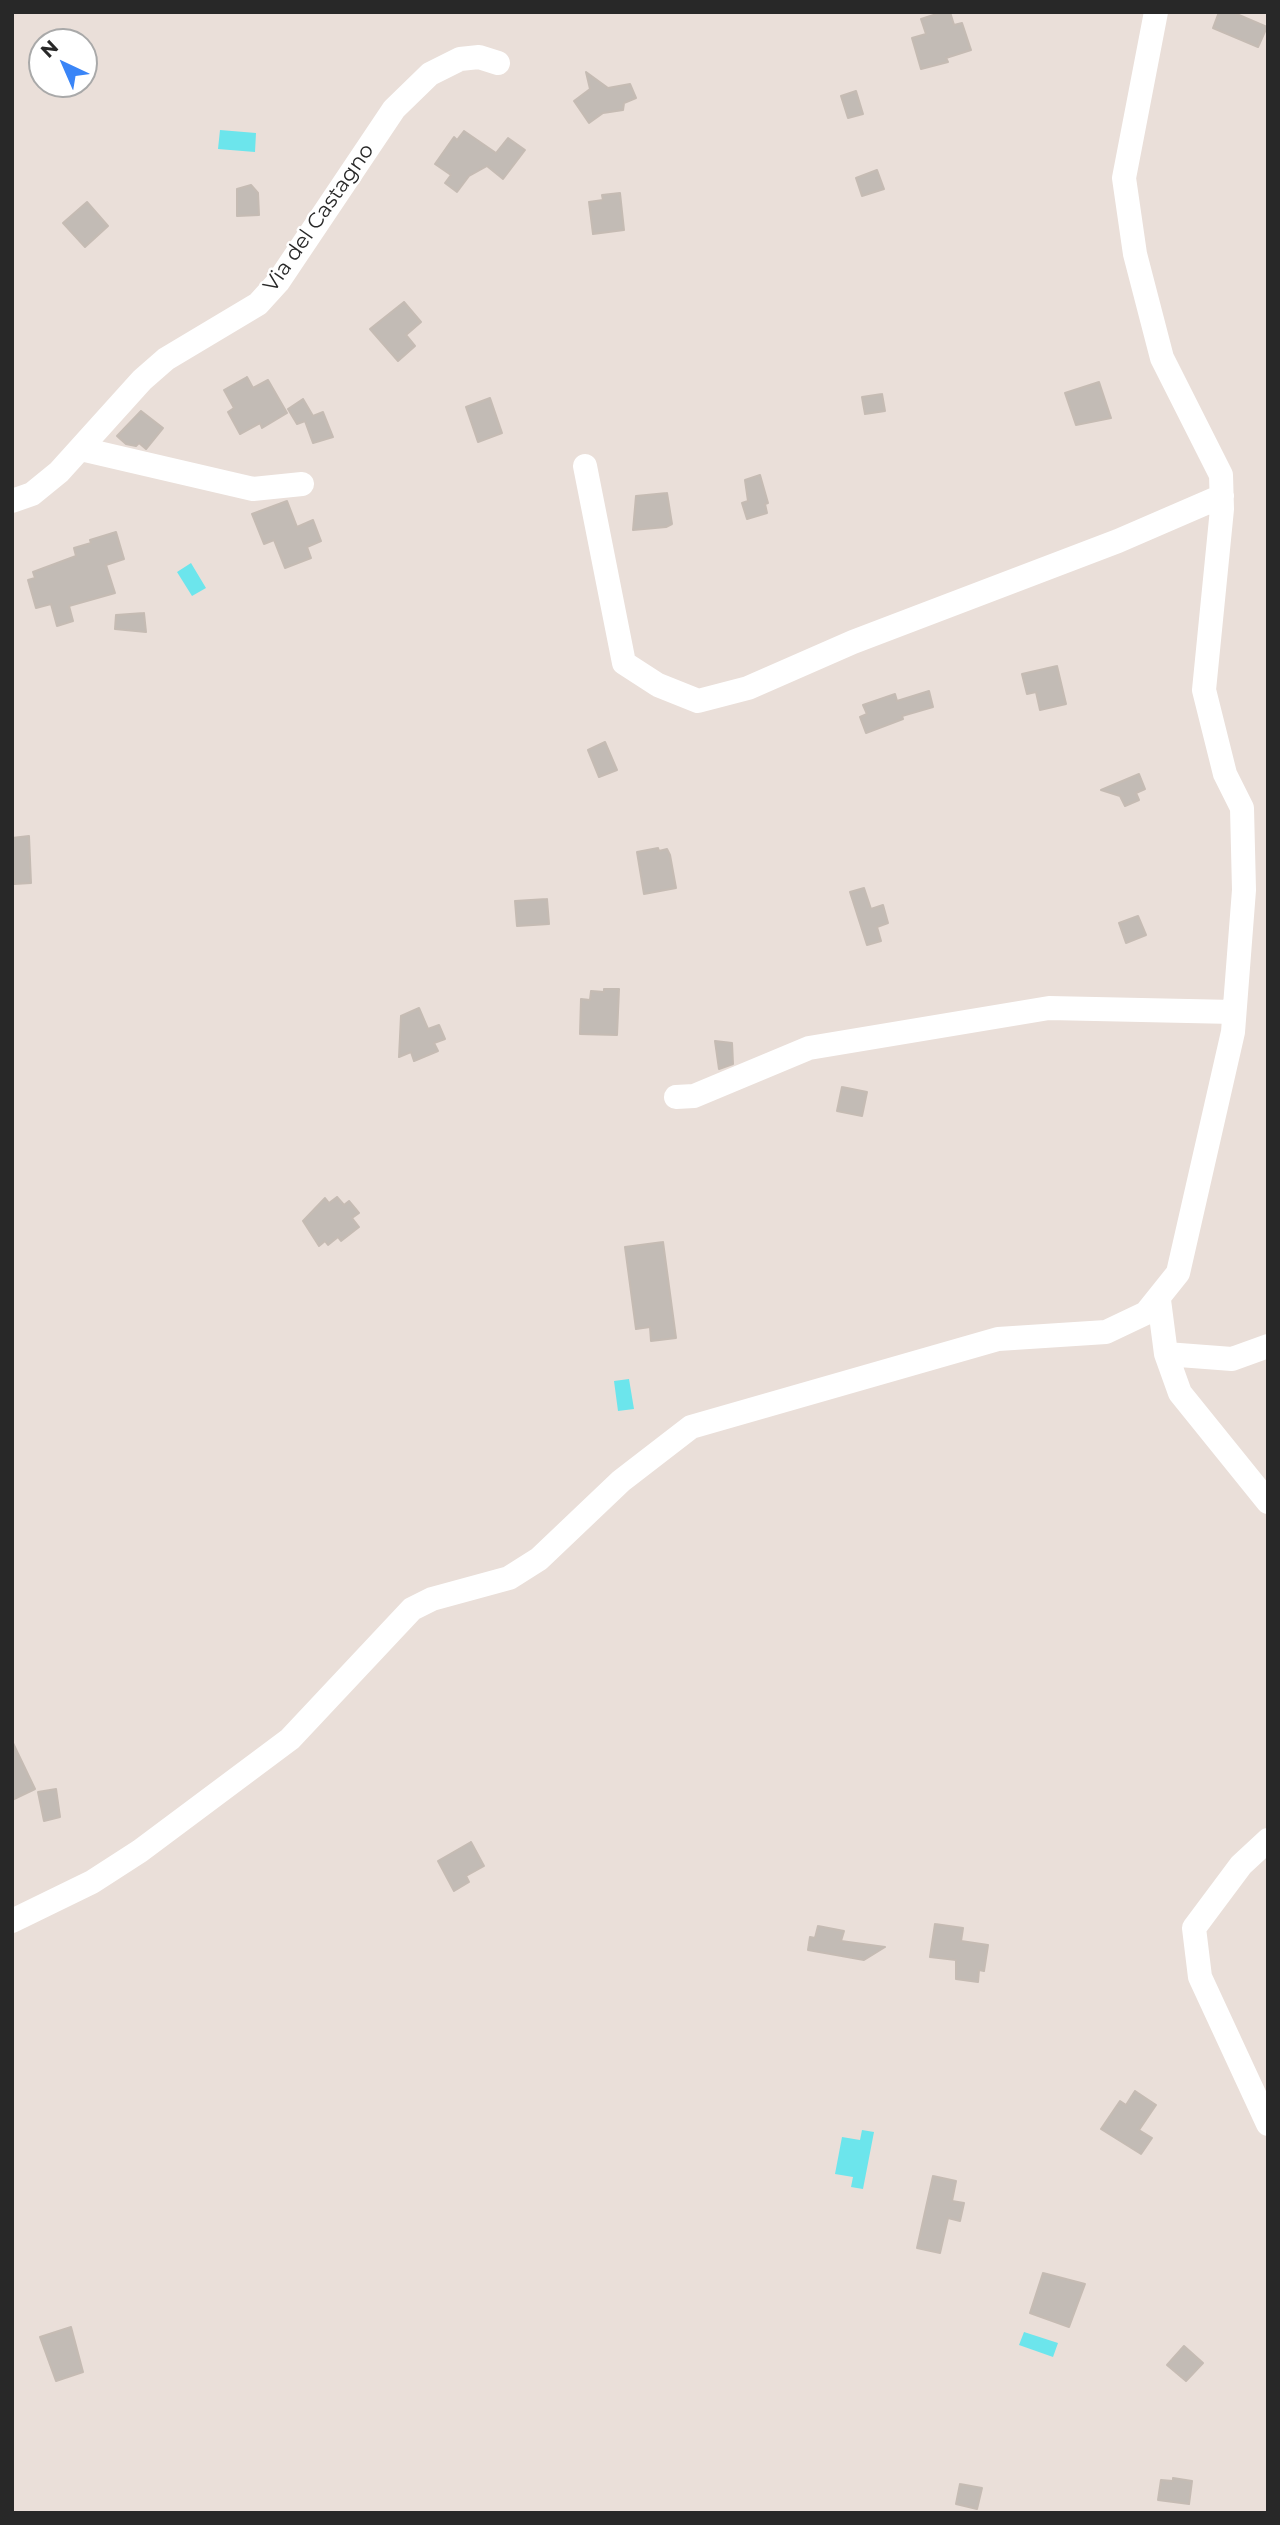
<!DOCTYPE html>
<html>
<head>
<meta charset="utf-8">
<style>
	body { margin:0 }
	#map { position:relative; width:1280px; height:2525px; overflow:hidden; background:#eadfd9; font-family:Montserrat,sans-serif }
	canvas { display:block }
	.frame { position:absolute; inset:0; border:14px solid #282828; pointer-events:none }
	.north { position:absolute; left:28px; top:28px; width:70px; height:70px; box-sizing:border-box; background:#fff; border:2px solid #a9a9a9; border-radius:50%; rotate:316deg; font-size:19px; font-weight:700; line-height:28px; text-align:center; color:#282828 }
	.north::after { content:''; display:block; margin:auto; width:24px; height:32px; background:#3a85f7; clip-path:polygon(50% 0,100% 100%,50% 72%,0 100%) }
</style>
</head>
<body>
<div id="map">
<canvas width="1280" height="2525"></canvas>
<div class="frame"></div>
<div class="north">N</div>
</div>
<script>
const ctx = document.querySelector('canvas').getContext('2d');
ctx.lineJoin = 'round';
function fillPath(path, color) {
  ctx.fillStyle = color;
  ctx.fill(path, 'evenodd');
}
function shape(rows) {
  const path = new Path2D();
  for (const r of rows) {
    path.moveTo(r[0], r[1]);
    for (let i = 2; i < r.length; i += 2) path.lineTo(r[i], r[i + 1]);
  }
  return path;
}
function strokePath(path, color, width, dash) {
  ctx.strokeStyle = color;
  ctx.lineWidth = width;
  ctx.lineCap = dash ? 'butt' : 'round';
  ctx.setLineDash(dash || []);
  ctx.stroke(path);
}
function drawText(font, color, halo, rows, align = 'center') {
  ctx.font = font + ' Montserrat,sans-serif';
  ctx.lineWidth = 5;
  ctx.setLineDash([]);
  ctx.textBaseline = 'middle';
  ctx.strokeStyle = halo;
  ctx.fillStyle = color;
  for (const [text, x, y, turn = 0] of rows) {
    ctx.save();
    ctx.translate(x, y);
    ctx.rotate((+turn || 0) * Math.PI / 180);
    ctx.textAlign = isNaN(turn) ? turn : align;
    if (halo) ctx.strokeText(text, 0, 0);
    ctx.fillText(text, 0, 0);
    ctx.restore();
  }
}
const water = shape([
	[220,130,256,133,255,152,218,149],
	[191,563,206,588,192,596,177,572],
	[629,1379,634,1409,618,1411,614,1381],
	[862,2130,874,2132,863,2189,851,2187,853,2177,835,2174,842,2137,860,2140],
	[1024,2332,1058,2343,1053,2357,1019,2345]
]);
const building = shape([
	[943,12,950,12,954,25,962,23,971,50,946,58,948,62,921,69,912,38,926,34,921,19,943,12],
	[1219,12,1232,12,1267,27,1258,47,1213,28,1219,12],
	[586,72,608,88,630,84,636,98,624,103,623,110,603,113,589,123,574,101,590,89,586,72],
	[856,91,863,114,848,118,841,96,856,91],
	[464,131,496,153,508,138,525,150,503,179,487,166,469,176,457,192,445,183,451,175,435,164,454,137,457,140,464,131],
	[877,170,884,189,862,196,856,178,877,170],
	[251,185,258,193,259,215,237,216,237,189,251,185],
	[620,193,624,230,593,234,589,202,603,200,602,195,620,193],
	[87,202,108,226,85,247,63,223,87,202],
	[404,302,421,322,406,335,415,346,398,361,370,329,404,302],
	[247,377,253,388,268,380,287,413,262,428,260,423,240,434,228,412,234,408,224,390,247,377],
	[1099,382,1111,418,1076,425,1065,393,1099,382],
	[882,394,885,411,865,414,862,397,882,394],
	[490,398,502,433,478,442,466,407,490,398],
	[303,399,313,416,323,412,333,437,313,443,305,421,297,424,288,409,303,399],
	[141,411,163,428,146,449,139,443,136,446,126,444,117,436,141,411],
	[760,475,768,503,765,504,767,513,747,519,742,503,748,501,745,480,760,475],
	[667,493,672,524,666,527,633,530,636,496,667,493],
	[287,501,297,527,313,520,321,541,307,547,311,558,285,568,274,540,264,544,252,514,287,501],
	[116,532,124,559,106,565,115,593,69,606,73,621,57,626,51,604,36,608,28,580,35,578,33,572,76,556,74,548,91,543,90,540,116,532],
	[144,613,146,632,115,629,116,615,144,613],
	[1057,666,1066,704,1040,710,1036,692,1027,694,1022,674,1057,666],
	[929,691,933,707,902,716,903,719,866,733,860,717,867,714,863,705,895,694,897,701,929,691],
	[605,742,617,770,599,777,588,750,605,742],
	[1139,774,1145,789,1136,793,1139,800,1125,806,1120,796,1101,790,1139,774],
	[29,836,31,883,14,884,12,838,29,836],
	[658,848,659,851,667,849,670,855,676,888,644,894,637,852,658,848],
	[864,888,871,909,883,905,888,923,877,927,881,941,867,945,850,892,864,888],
	[547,899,549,924,517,926,515,901,547,899],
	[1138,916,1146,935,1126,943,1119,923,1138,916],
	[604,989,619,989,617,1035,580,1034,581,999,590,1000,591,991,604,992,604,989],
	[419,1008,428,1029,439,1025,445,1039,434,1043,438,1051,414,1061,411,1052,399,1057,401,1016,419,1008],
	[715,1041,732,1043,733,1064,719,1069,715,1041],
	[842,1087,867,1092,862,1116,837,1111,842,1087],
	[337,1197,344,1205,349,1201,359,1213,352,1218,359,1227,341,1241,338,1237,328,1245,325,1241,319,1246,303,1221,325,1198,329,1203,337,1197],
	[663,1242,676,1338,651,1341,650,1327,636,1329,625,1247,663,1242],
	[12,1741,35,1789,12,1800,12,1741],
	[56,1789,60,1817,44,1821,38,1792,56,1789],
	[471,1842,484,1866,466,1876,469,1882,454,1891,438,1861,471,1842],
	[935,1924,963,1928,961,1941,988,1945,984,1971,979,1970,978,1982,956,1979,956,1960,930,1957,935,1924],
	[818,1926,844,1931,841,1941,885,1947,864,1960,808,1950,810,1937,815,1938,818,1926],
	[1135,2091,1156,2105,1139,2130,1152,2138,1141,2154,1101,2129,1120,2101,1126,2105,1135,2091],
	[933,2176,956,2181,952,2201,964,2203,960,2221,948,2218,940,2253,917,2248,933,2176],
	[1043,2273,1085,2284,1069,2327,1030,2313,1043,2273],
	[71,2327,83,2372,56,2381,40,2337,71,2327],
	[1184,2346,1203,2363,1186,2381,1167,2365,1184,2346],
	[1173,2478,1192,2481,1189,2504,1158,2500,1161,2480,1173,2481,1173,2478],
	[960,2484,982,2488,977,2509,956,2504,960,2484]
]);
const minor = shape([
	[81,449,253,489,302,484],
	[585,466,624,663,658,685,698,701,748,688,853,642,1118,541,1222,496],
	[12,501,32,494,59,472,142,380,166,359,258,304,278,282,394,109,430,74,460,59,479,57,498,63],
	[676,1097,694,1096,809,1048,1049,1008,1234,1012],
	[1159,1300,1166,1354,1180,1393,1268,1502],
	[1166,1354,1232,1359,1268,1346],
	[1268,1840,1241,1865,1194,1928,1200,1977,1268,2124],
	[12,1921,92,1882,140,1851,290,1739,412,1609,432,1599,509,1578,539,1559,621,1481,691,1427,998,1339,1106,1332,1146,1313,1178,1273,1233,1032,1244,890,1242,808,1225,774,1204,690,1222,509,1221,475,1162,358,1135,254,1124,178,1156,12]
]);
const streetNames = [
	["Via del Castagno",319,218,-55]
];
fillPath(water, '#6ce5ec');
fillPath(building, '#c2bbb5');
strokePath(building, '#c5bbb3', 2);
strokePath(minor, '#fff', 24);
drawText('21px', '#282828', '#fff', streetNames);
</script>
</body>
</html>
